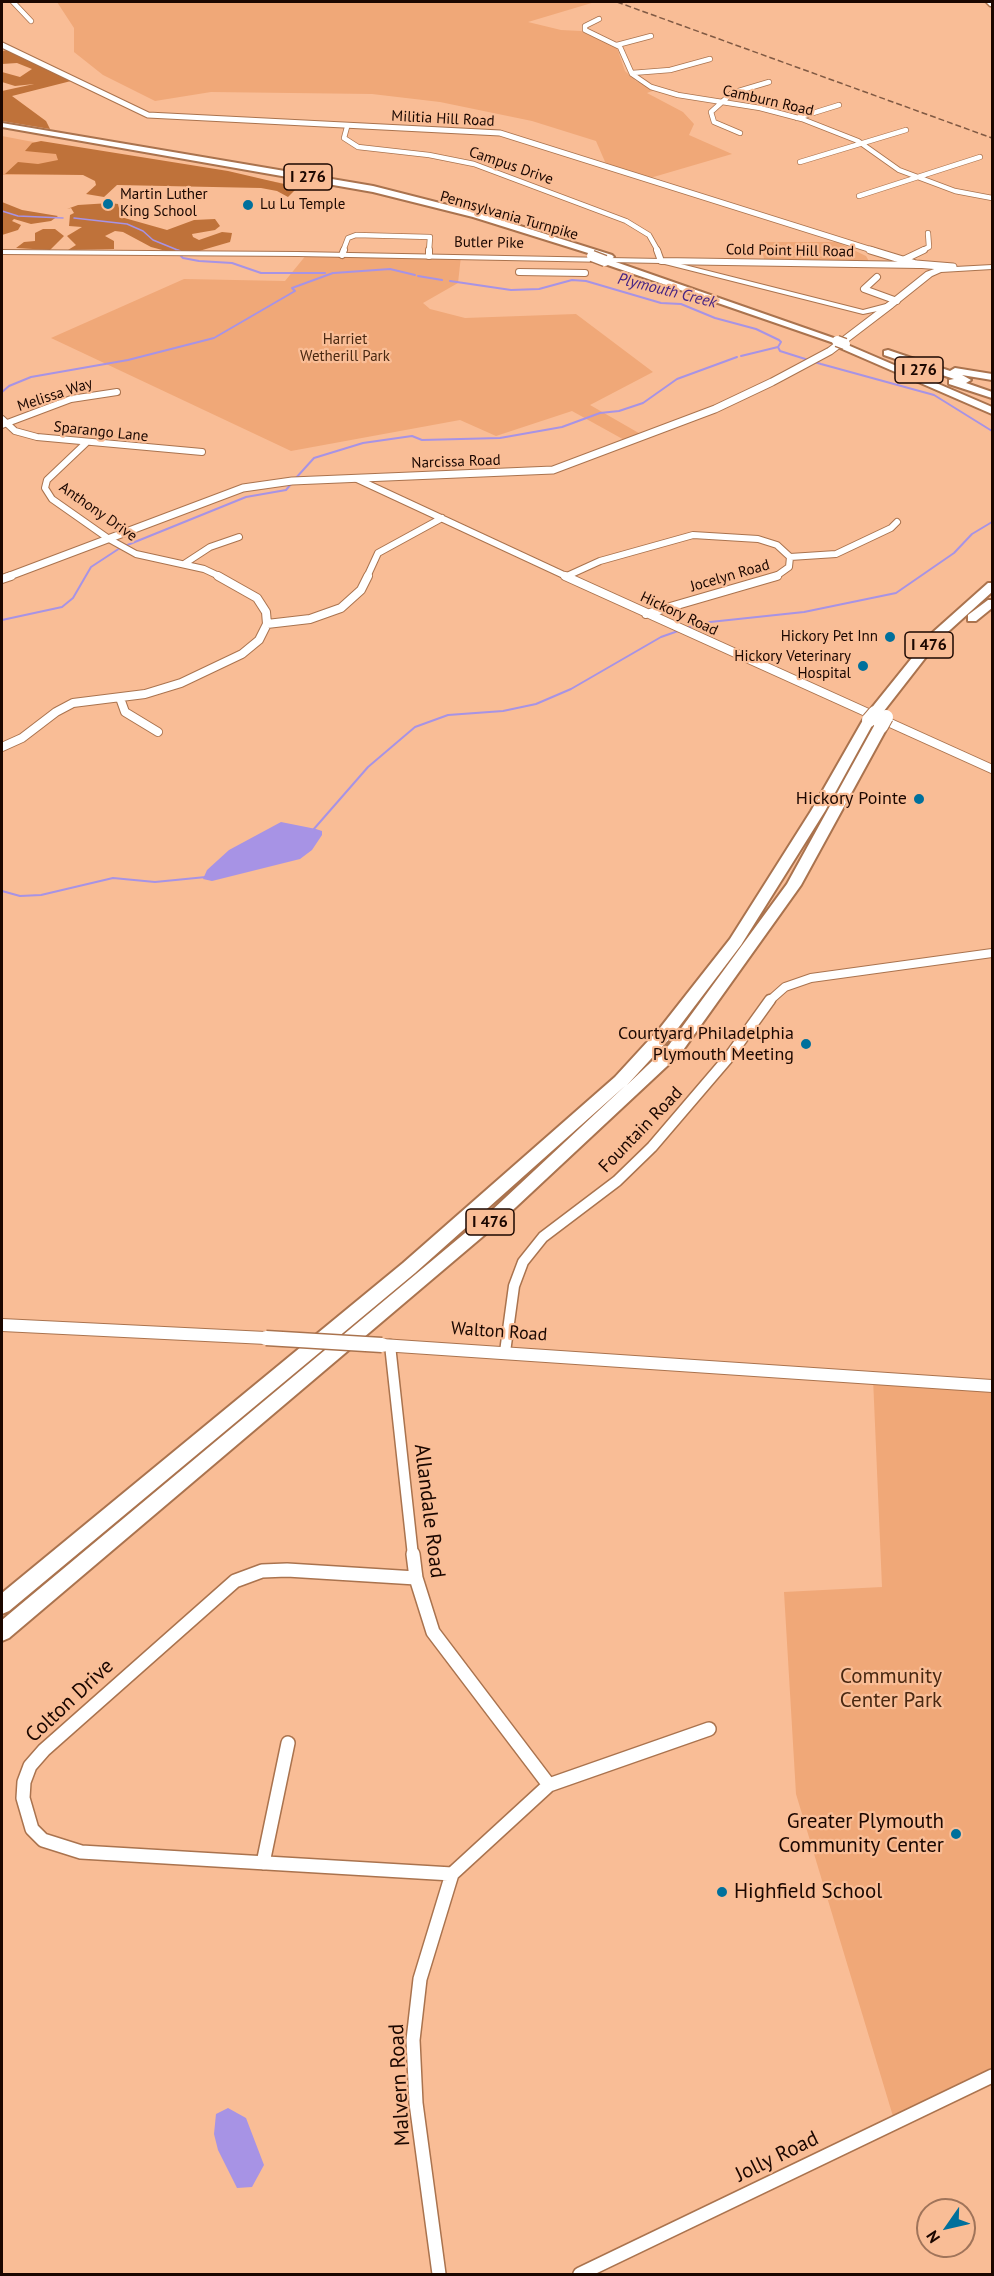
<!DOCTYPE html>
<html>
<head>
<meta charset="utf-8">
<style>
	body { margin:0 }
	#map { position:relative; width:994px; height:2276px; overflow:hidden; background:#f9bd96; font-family:"PT Sans",sans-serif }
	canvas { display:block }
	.frame { position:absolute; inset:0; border:3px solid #1b0700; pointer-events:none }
	.north { position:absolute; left:916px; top:2198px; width:60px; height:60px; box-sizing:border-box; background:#f9bd96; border:2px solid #a0745a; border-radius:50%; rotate:236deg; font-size:16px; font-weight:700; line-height:24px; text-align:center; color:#1b0700 }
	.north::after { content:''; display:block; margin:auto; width:21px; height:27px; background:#00709c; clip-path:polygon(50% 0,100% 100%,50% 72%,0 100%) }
</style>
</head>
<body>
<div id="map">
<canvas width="994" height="2276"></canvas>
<div class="frame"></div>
<div class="north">N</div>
</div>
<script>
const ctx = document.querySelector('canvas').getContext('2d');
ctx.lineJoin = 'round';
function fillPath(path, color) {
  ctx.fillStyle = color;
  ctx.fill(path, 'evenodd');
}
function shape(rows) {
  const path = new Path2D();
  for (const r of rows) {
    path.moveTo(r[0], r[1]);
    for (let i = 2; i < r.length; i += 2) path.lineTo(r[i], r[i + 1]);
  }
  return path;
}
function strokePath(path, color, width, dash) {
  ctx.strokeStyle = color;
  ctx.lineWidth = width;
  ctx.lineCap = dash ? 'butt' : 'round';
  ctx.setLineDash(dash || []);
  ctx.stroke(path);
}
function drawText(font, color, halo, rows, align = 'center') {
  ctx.font = font + ' "PT Sans",sans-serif';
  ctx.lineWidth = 4.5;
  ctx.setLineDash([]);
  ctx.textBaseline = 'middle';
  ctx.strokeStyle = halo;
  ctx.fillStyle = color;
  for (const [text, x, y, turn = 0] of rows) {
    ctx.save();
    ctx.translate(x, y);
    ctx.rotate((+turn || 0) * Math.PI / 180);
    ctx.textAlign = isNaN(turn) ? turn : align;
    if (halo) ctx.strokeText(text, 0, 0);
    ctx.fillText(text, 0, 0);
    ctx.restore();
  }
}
const green = shape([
	[57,2,595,2,528,22,561,30,581,31,617,48,625,71,636,81,655,90,647,93,683,112,694,124,689,135,732,154,650,178,606,164,596,141,532,121,440,102,372,94,211,92,155,101,103,75,74,52,74,28],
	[2,136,28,141,288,184,104,183,110,174,2,175],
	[760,242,837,242,866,256,871,265,765,263],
	[307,254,461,256,458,283,423,303,430,309,465,318,576,314,653,372,590,405,644,436,628,442,572,411,496,436,460,420,291,451,51,338,184,279,285,281],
	[873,1378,992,1386,992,2077,895,2123,796,1794,784,1592,882,1587]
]);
const forest = shape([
	[7,50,71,81,12,96,46,121,50,129,2,121,2,91,34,84,15,86,2,82,2,72,20,77,32,69,17,63,2,64,2,51],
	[41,141,228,171,288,185,296,189,288,197,277,191,261,188,117,185,104,197,86,194,96,185,95,181,83,175,5,174,18,162,38,164,58,160,56,154,25,151,32,143],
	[2,202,22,210,58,216,51,221,31,224,14,219,12,221,21,225,18,230,2,235],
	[110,203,118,204,121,217,167,230,194,220,215,219,220,226,215,230,192,234,193,237,199,240,222,232,232,233,231,238,230,242,199,251,166,251,151,247,123,232,115,231,105,236,114,241,114,249,68,250,76,245,67,236,82,227,69,226,70,215,74,213,71,208,67,209,78,205],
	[43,229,55,229,64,236,50,250,16,248,24,242,35,241,35,233]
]);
const water = shape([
	[281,822,316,829,322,831,322,835,312,850,300,859,212,881,203,879,207,870,229,850],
	[228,2108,246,2118,264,2165,252,2187,237,2188,218,2150,214,2134,216,2114]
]);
const streamFar1 = shape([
	[2,211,18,216,63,218],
	[74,218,127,224,143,231,153,240,180,251]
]);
const stream = shape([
	[176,250,180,251],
	[179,254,183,258,199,261,232,263,261,273,325,273],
	[334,273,390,269,415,275],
	[418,276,442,280],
	[450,281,511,290,539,289,572,280,586,281,661,303,681,304,715,318,756,329,779,340,781,342,778,347],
	[778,347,780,351,821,364,934,395,992,431],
	[741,356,778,347],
	[2,392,9,386,31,377,128,360,214,338,295,291,292,288,333,273],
	[295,479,314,458,363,443,412,436,422,440,500,438,562,427,600,413,619,411,643,403,677,379,737,357],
	[2,620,62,607,73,598,91,567,120,548,246,497,286,490,291,484],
	[686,628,710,622,804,612,896,593,954,553,972,534,992,522],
	[313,830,368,767,415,727,448,715,503,711,536,704,571,689,661,637,678,631],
	[2,891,20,896,41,895,113,878,155,882,206,877]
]);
const minorFar4 = shape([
	[13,2,31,21],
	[599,19,585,26,585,30,620,47,632,74,651,87,678,95,760,108,802,119,858,141,899,170,955,191,992,198],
	[617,45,651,36],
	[632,73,670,70,710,59],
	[797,118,839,105],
	[347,127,344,138,358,147,429,155,474,164,626,221,649,235,658,251],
	[740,133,714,122,711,112,732,93,769,82],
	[800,162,906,130],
	[859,196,980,157],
	[343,251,348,238,356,235,430,237,429,251],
	[921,251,929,247,928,233]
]);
const minorFar3 = shape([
	[657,250,661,261,920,265],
	[342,255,344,250],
	[429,256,429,250],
	[903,260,924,250],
	[519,272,585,273],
	[877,277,864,289,897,301],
	[2,419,15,431,37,437,202,452],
	[2,425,71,399,117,392],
	[86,443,47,480,45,488,52,499,109,539,136,554,204,569,221,577],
	[357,479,568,577],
	[790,557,836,554,891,528,897,522],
	[184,564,210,547,239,537],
	[567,576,600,561,693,535,758,539,777,545,790,557,789,567,775,577],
	[367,577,378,553,442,518]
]);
const minorFar2 = shape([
	[565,576,992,769],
	[646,614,777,576],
	[267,624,310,619,341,608,361,590,368,576],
	[120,698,125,712,158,732],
	[2,747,22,738,56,712,73,703,145,694,181,683,242,654,259,640,267,624,266,612,257,598,218,576],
	[768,1002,785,987,811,978,992,953]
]);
const minorFar1 = shape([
	[390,1345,413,1556],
	[505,1352,514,1286,523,1262,543,1237,617,1181,652,1147,729,1057,770,1000]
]);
const minor = shape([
	[413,1554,416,1578,433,1632,549,1785],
	[416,1578,287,1570,262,1571,235,1581,44,1750,30,1766,24,1782,23,1798,32,1829,43,1840,81,1852,452,1874],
	[263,1863,288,1743],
	[439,2274,416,2103,413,2040,420,1979,452,1874,549,1785,709,1729],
	[580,2274,992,2076]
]);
const tertiaryFar2 = shape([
	[2,45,148,115,500,133,875,251]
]);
const tertiaryFar1 = shape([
	[870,250,916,264,953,267],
	[7,577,243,488,292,481,553,470,715,409,772,382,830,351,889,306]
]);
const tertiary = shape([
	[2,579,11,576]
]);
const secondary = shape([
	[986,2,991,2,992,6,990,6,986,2]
]);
const primary = shape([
	[2,250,298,252,661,259,863,310,886,304,926,272,937,268,992,265,992,269,941,272,932,276,892,308,863,314,661,263,298,256,2,254,2,250],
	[2,1319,266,1332,271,1334,273,1338,271,1342,266,1344,2,1331,2,1319],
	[382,1339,992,1380,992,1392,382,1351,377,1349,375,1345,377,1341,382,1339]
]);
const motorway = shape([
	[2,123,373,186,479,213,612,255,614,257,610,260,842,341,834,343,602,263,600,261,604,258,473,217,373,192,2,127,2,123],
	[843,343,992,407,992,414,840,348,840,344,843,343],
	[888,350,950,371,955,368,992,374,992,380,962,375,971,380,966,383,992,392,992,398,949,384,949,380,954,379,884,355,884,351,888,350],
	[988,583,992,583,992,592,940,639,880,716,870,716,870,710,932,633,988,583],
	[988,600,992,600,992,608,976,621,968,621,968,615,988,600],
	[869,716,875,720,825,811,741,945,672,1036,627,1085,669,1045,787,884,874,726,876,723,886,723,888,726,801,885,681,1053,501,1221,9,1638,2,1641,2,1620,489,1213,626,1085,415,1273,9,1611,2,1614,2,1593,403,1263,615,1077,660,1028,730,939,811,811,863,720,869,716]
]);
const rail = shape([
	[617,2,992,138]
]);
const primaryBridge = shape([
	[266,1338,382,1345]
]);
const motorwayBridgeFar1 = shape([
	[592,256,605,261],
	[837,341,845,344]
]);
const motorwayBridge = shape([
	[869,720,875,713],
	[881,726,886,717]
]);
const markers = [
	[108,204,6,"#00709c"],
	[248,205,6,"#00709c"],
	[890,637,6,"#00709c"],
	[863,666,6,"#00709c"],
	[919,799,6,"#00709c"],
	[806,1044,6,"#00709c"],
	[956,1834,6,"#00709c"],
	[722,1892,6,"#00709c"]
];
const farStreetnames = [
	["Camburn Road",768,101,13],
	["Militia Hill Road",443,119,3],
	["Campus Drive",511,166,19],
	["Pennsylvania Turnpike",509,216,16],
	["Butler Pike",489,243,1],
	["Cold Point Hill Road",790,251,1],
	["Melissa Way",55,395,-18],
	["Sparango Lane",101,432,6],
	["Narcissa Road",456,462,-2],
	["Anthony Drive",98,512,35],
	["Jocelyn Road",730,576,-16],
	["Hickory Road",679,614,25]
];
const farPoinames = [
	["Martin Luther",120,195],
	["King School",120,212],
	["Lu Lu Temple",260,205],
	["Hickory Pet Inn",878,637,"right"],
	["Hickory Veterinary",851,657,"right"],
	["Hospital",851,674,"right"]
];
const farParknames = [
	["Harriet",345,340],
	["Wetherill Park",345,357]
];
const shields = [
	[308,177,48],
	[919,370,48],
	[929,645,48],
	[490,1222,48]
];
const shieldNames = [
	["I 276",308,177],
	["I 276",919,370],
	["I 476",929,645],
	["I 476",490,1222]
];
const farWaternames = [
	["Plymouth Creek",667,291,14]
];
const poiNames = [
	["Hickory Pointe",907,799],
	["Courtyard Philadelphia",794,1034],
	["Plymouth Meeting",794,1055]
];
const streetNames = [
	["Fountain Road",641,1130,-46],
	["Walton Road",499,1332,4]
];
const nearStreetnames = [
	["Allandale Road",429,1511,83],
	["Colton Drive",70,1701,-43],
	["Malvern Road",400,2085,-93],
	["Jolly Road",777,2157,-26]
];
const nearParknames = [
	["Community",891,1677],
	["Center Park",891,1701]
];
const nearPoinames = [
	["Greater Plymouth",944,1822],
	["Community Center",944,1846],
	["Highfield School",734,1892,"left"]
];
fillPath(green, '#f0a878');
fillPath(forest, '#bf723a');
fillPath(water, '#a793e5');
strokePath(streamFar1, '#a793e5', 1.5);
strokePath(stream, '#a793e5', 2);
strokePath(minorFar4, '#aa734e', 6);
strokePath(minorFar3, '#aa734e', 8);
strokePath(minorFar2, '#aa734e', 10);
strokePath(minorFar1, '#aa734e', 13);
strokePath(minor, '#aa734e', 16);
strokePath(tertiaryFar2, '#aa734e', 7);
strokePath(tertiaryFar1, '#aa734e', 9);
strokePath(tertiary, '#aa734e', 10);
strokePath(secondary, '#aa734e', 3);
strokePath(primary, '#aa734e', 2);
strokePath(motorway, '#aa734e', 4);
strokePath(minorFar4, '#fff', 4.5);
strokePath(minorFar3, '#fff', 6);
strokePath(minorFar2, '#fff', 8);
strokePath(minorFar1, '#fff', 10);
strokePath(minor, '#fff', 13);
strokePath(tertiaryFar2, '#fff', 5);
strokePath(tertiaryFar1, '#fff', 7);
strokePath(tertiary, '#fff', 8);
fillPath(secondary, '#fff');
fillPath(primary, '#fff');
fillPath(motorway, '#fff');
strokePath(rail, '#805a44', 1.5, [6, 3]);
strokePath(primaryBridge, '#aa734e', 17, []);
strokePath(motorwayBridgeFar1, '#aa734e', 13, []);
strokePath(motorwayBridge, '#aa734e', 16, []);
strokePath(primaryBridge, '#fff', 14);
strokePath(motorwayBridgeFar1, '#fff', 10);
strokePath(motorwayBridge, '#fff', 14);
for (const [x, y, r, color] of markers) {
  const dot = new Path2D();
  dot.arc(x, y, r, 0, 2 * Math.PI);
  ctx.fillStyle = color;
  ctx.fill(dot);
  strokePath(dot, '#f9bd96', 2);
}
drawText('15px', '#1b0700', '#f9bd96', farStreetnames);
drawText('15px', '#1b0700', '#f9bd96', farPoinames, 'left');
drawText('15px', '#492811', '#f9bd96', farParknames);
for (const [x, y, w] of shields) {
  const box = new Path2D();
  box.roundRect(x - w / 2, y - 13, w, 26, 4.5);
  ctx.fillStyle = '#f9bd96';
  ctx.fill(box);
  strokePath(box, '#1b0700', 1.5);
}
drawText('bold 16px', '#1b0700', null, shieldNames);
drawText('italic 16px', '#472584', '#f9bd96', farWaternames);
drawText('18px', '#1b0700', '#f9bd96', poiNames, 'right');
drawText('18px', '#1b0700', '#f9bd96', streetNames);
drawText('21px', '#1b0700', '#f9bd96', nearStreetnames);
drawText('21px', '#492811', '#f9bd96', nearParknames);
drawText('21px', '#1b0700', '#f9bd96', nearPoinames, 'right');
</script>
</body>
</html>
